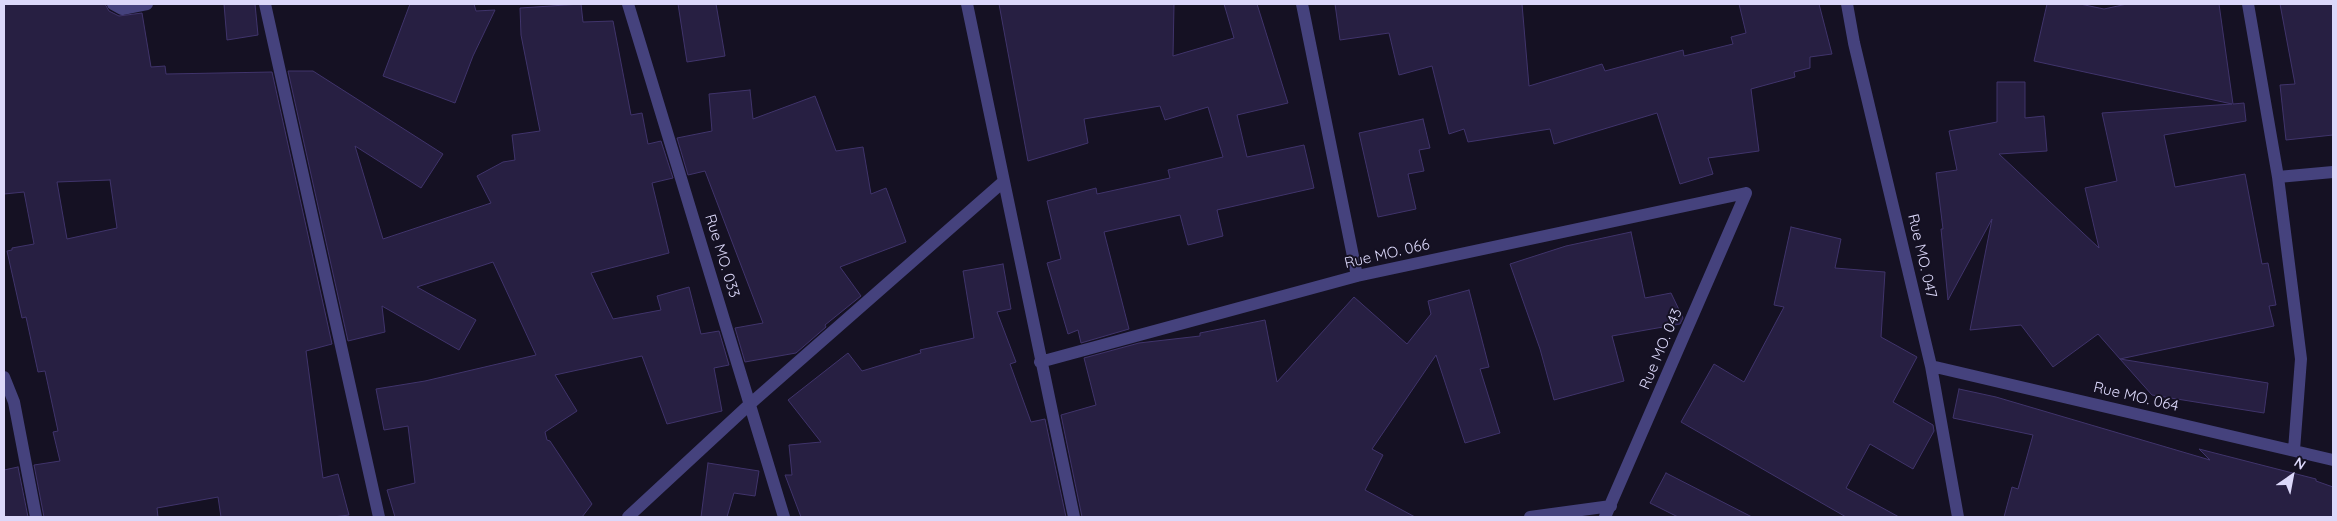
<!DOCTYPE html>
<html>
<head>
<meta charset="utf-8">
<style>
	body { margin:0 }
	#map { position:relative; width:2337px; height:521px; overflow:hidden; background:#151123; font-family:Quicksand,sans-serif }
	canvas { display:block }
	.frame { position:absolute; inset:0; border:5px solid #dcd8fa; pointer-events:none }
	.north { position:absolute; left:2267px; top:451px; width:50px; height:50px; -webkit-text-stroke:4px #151123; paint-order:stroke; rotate:33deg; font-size:14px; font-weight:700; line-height:20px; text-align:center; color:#dcd8fa }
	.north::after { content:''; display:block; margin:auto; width:18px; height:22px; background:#dcd8fa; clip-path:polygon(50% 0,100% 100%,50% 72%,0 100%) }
</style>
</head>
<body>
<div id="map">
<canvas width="2337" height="521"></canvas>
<div class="frame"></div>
<div class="north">N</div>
</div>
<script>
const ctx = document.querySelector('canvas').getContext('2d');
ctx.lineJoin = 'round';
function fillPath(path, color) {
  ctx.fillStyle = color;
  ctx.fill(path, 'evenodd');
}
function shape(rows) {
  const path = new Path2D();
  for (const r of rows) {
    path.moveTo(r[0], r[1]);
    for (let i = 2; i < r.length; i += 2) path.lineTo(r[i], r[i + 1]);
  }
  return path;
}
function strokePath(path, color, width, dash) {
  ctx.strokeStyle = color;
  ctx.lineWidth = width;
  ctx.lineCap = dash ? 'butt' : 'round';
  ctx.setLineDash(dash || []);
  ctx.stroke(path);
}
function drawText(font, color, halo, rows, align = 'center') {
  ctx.font = font + ' Quicksand,sans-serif';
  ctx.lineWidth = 4;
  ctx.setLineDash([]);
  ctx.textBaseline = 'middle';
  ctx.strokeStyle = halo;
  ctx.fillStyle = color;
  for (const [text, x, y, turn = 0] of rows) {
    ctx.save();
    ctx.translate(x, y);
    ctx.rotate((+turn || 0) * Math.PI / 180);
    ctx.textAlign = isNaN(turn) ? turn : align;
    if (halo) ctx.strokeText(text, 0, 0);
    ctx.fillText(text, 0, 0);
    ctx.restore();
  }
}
const building = shape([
	[4,4,105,4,109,11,119,16,142,13,151,67,165,66,166,74,272,72,332,344,306,351,323,478,338,474,349,515,333,517,221,517,218,497,157,508,158,517,44,517,34,465,60,461,53,432,58,431,45,371,38,372,26,317,22,318,7,251,12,250,12,248,34,244,24,192,4,194,4,4],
	[110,180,117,228,67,239,57,182,110,180],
	[224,4,255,4,258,35,227,40,224,4],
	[410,4,474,4,476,11,495,10,473,56,455,103,383,76,410,4],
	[581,4,583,22,613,21,631,115,642,113,648,144,661,141,673,178,652,183,669,253,591,273,613,319,661,310,657,296,689,287,701,334,719,331,729,365,714,368,722,411,667,424,642,356,555,375,577,411,545,432,547,440,550,441,592,504,582,517,395,517,387,490,415,483,408,426,384,430,376,389,425,381,536,355,493,262,417,287,476,320,459,350,382,306,385,332,348,341,288,71,313,71,443,154,421,188,355,146,383,239,491,203,477,176,503,162,515,160,512,135,540,131,521,35,520,8,581,4],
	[678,4,716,4,725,56,687,62,678,4],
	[999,4,1174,4,1173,56,1234,38,1224,4,1257,4,1288,103,1237,115,1247,157,1304,145,1314,188,1217,210,1223,236,1188,245,1180,215,1104,232,1129,329,1081,343,1078,330,1068,334,1047,263,1061,259,1047,201,1096,188,1097,194,1170,178,1168,170,1223,157,1208,107,1165,120,1160,106,1084,119,1088,143,1028,161,999,4],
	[1335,4,1522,4,1529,86,1602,64,1605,71,1683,50,1684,56,1733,44,1731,37,1746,33,1739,4,1819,4,1832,54,1810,57,1810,68,1794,72,1795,77,1751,89,1759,151,1708,158,1713,174,1680,184,1657,113,1554,144,1550,129,1468,142,1464,129,1449,134,1432,66,1399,75,1389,33,1340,40,1335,4],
	[2047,4,2080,4,2104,9,2127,4,2219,4,2233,104,2244,103,2246,121,2164,135,2175,187,2245,174,2262,264,2268,263,2276,305,2269,306,2274,326,2120,359,2098,334,2053,367,2021,325,1970,330,1992,219,1948,300,1941,229,1943,229,1936,173,1957,170,1949,131,1997,122,1997,82,2025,82,2025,118,2044,116,2047,151,1999,154,2099,248,2085,188,2117,181,2102,113,2232,104,2034,61,2047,4],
	[2280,4,2333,4,2333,135,2286,140,2280,85,2295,84,2280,4],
	[750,90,753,119,815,96,836,151,863,147,871,194,886,188,906,242,840,267,861,296,825,325,826,327,796,353,745,362,735,328,763,323,705,171,688,175,677,138,712,131,709,94,750,90],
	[1423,119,1430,148,1419,150,1424,171,1408,174,1416,209,1378,217,1359,133,1423,119],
	[1791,227,1841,239,1835,268,1885,272,1881,337,1917,357,1893,402,1933,425,1934,431,1913,469,1870,444,1846,488,1899,517,1846,517,1681,422,1714,364,1744,382,1784,307,1774,305,1791,227],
	[1631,232,1645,298,1671,293,1683,318,1680,324,1612,336,1624,381,1554,400,1540,349,1510,264,1566,246,1631,232],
	[1003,264,1011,309,997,312,1016,362,1010,364,1031,422,1045,419,1066,517,801,517,785,475,792,475,789,445,821,442,788,400,848,353,862,371,921,353,920,350,974,338,963,271,1003,264],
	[1469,290,1489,367,1480,369,1500,433,1465,443,1436,355,1372,449,1383,455,1365,490,1415,517,1082,517,1061,415,1096,405,1084,358,1139,343,1200,336,1200,333,1265,320,1277,382,1354,297,1407,344,1431,314,1428,301,1469,290],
	[2120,359,2268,383,2264,413,2152,395,2120,359],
	[1959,389,1996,397,2210,460,2199,449,2316,479,2316,481,2333,487,2333,517,2004,517,2012,487,2018,489,2033,435,1953,418,1959,389],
	[708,463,759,471,755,496,734,493,727,517,701,517,708,463],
	[18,467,28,517,4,517,4,470,18,467],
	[1666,473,1752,517,1678,517,1650,503,1666,473]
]);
const street = shape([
	[113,4,122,9,147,4],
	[265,4,379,517],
	[628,4,784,517],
	[967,4,1074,517],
	[1302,4,1357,276],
	[1847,4,1854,43,1931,366,1958,517],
	[2248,4,2278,177,2301,359,2294,450],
	[2278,177,2333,172],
	[1040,362,1357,276,1746,193],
	[1931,366,2333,460],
	[4,377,14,402,36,517],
	[628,517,750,404,1003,182],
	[1530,517,1611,506],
	[1605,517,1746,193]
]);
const streetNames = [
	["Rue MO. 066",1387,254,-13],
	["Rue MO. 033",722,256,73],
	["Rue MO. 047",1922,256,77],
	["Rue MO. 043",1661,349,-67],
	["Rue MO. 064",2136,397,13]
];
fillPath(building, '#271f42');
strokePath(building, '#40346b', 1);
strokePath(street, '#45427d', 12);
drawText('15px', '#dcd8fa', '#151123', streetNames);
</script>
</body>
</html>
